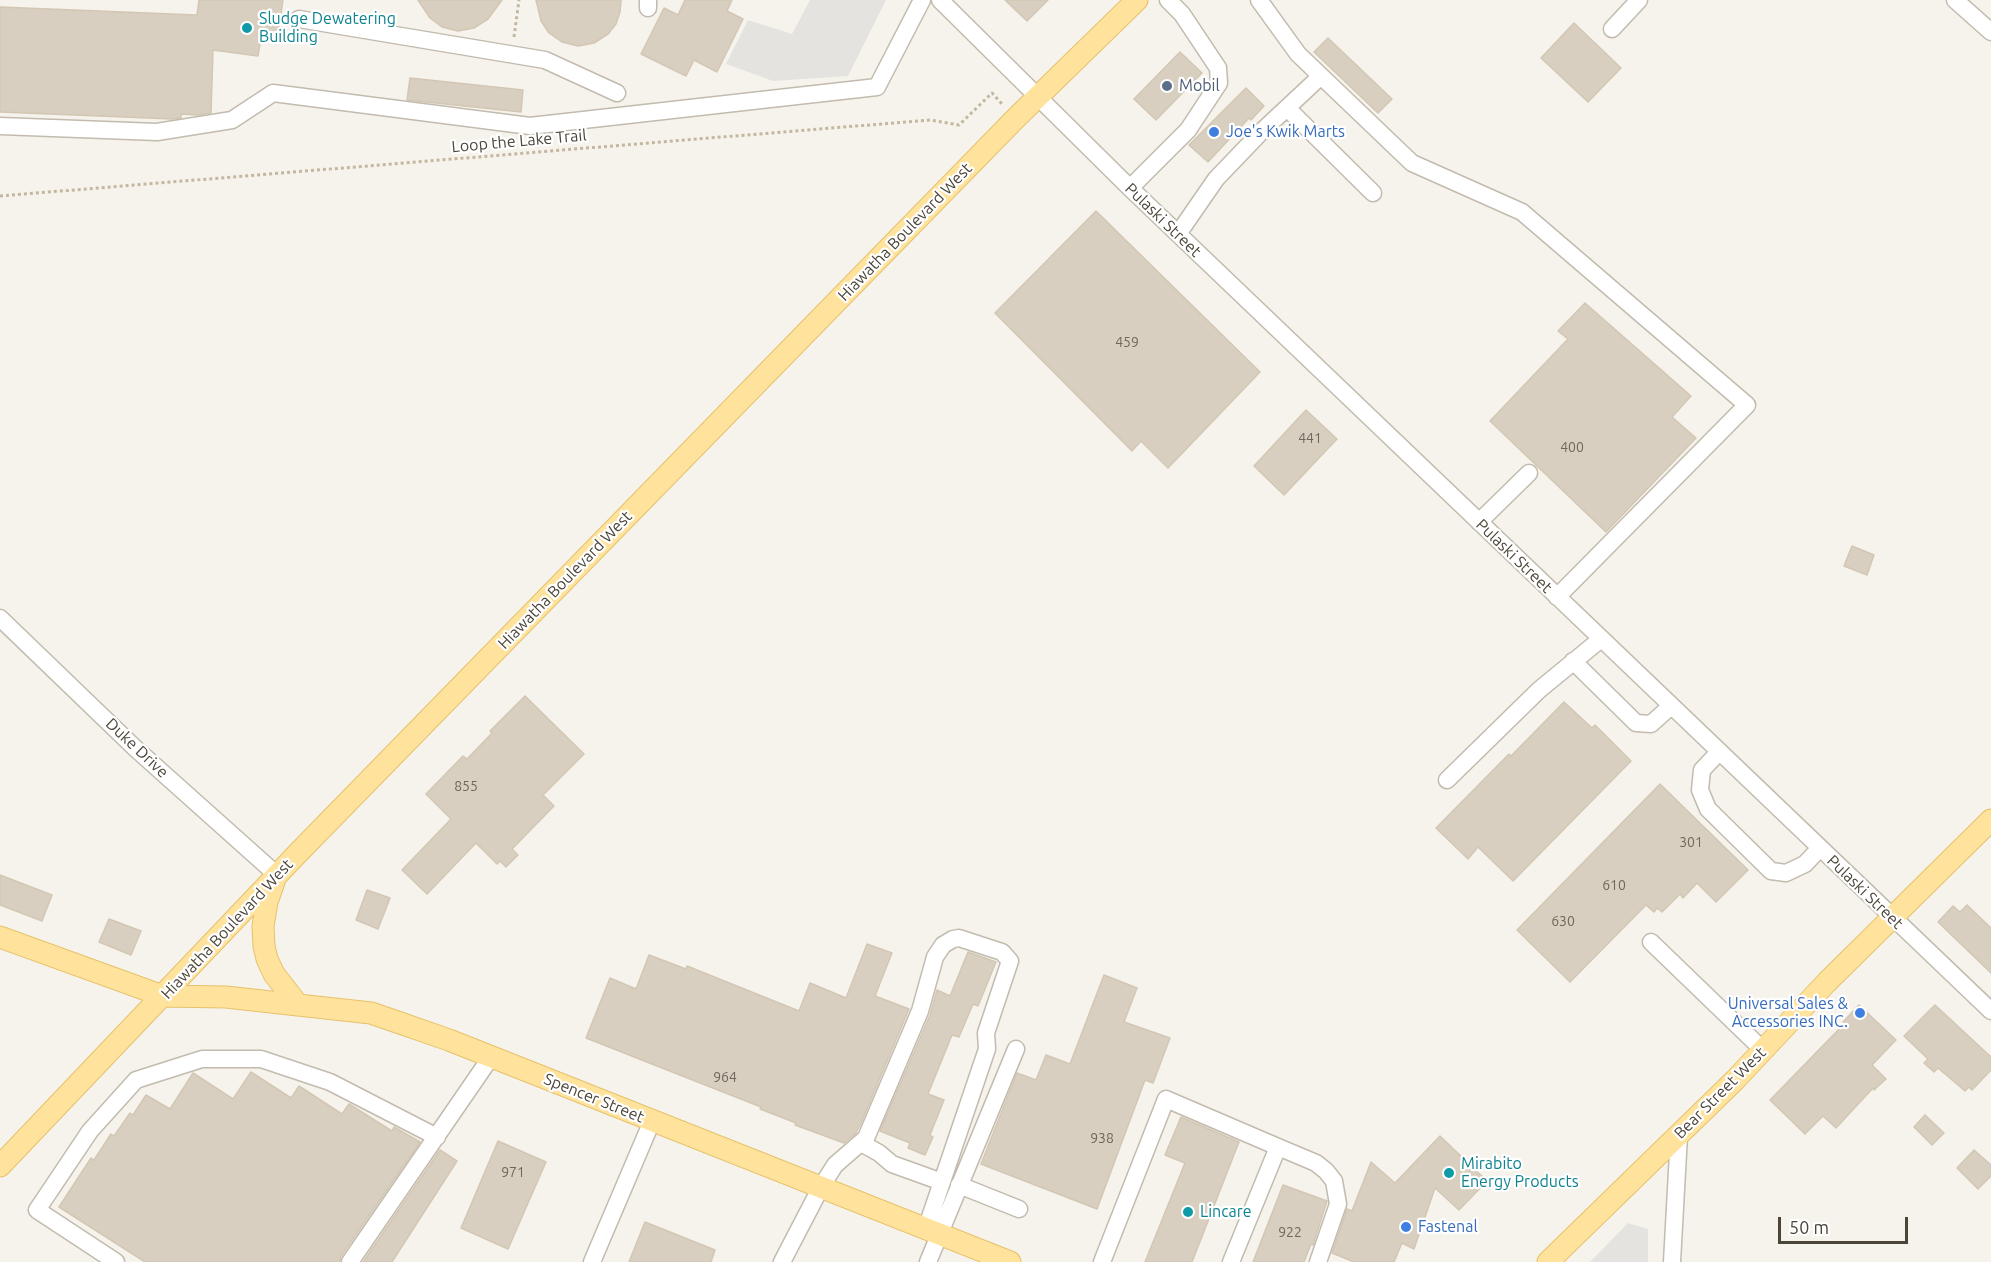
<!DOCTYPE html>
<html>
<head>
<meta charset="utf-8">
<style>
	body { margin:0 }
	#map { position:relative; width:1991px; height:1262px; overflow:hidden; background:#f6f3ec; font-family:Ubuntu,sans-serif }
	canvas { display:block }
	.scale { position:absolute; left:1778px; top:1217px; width:130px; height:27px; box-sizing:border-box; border:3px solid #4b4439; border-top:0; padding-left:8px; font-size:18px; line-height:21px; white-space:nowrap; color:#4b4439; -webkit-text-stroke:4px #fff; paint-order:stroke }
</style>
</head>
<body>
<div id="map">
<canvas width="1991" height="1262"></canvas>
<div class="scale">50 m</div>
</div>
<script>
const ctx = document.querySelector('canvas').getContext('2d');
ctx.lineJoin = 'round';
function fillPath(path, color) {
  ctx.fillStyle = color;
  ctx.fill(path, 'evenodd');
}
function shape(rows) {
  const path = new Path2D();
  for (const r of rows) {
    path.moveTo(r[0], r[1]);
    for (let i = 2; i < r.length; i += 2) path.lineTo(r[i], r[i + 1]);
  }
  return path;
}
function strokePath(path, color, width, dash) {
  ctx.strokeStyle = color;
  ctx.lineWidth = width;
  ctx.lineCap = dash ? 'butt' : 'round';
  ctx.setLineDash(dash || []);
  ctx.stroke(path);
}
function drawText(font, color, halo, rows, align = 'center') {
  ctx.font = font + ' Ubuntu,sans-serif';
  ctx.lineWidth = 4.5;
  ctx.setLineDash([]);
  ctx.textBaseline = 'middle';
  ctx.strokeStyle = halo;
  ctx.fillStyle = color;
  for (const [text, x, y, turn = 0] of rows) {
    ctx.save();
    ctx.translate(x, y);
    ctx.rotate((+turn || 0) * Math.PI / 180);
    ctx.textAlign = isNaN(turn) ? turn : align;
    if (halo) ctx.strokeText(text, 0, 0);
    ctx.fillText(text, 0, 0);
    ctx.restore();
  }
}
const parking = shape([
	[810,0,886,0,848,76,773,81,726,64,748,20,792,34],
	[1628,1223,1648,1229,1648,1262,1590,1262]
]);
const building = shape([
	[199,0,283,0,278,34,262,31,258,56,213,50,211,113,198,115,181,114,181,118,172,119,0,112,0,7,197,15,199,0],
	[418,0,502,0,488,19,474,28,458,31,442,27,430,18,418,0],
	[536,0,621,0,620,12,616,24,608,34,594,43,578,46,562,42,549,33,541,21,536,0],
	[685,0,732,0,727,11,743,19,717,72,694,60,686,76,641,54,664,8,678,15,685,0],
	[1005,0,1048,0,1027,21,1005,0],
	[1574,23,1621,68,1588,102,1541,58,1574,23],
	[1328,38,1392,99,1378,113,1314,52,1328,38],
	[1180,52,1202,73,1156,120,1134,99,1180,52],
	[410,78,523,90,521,112,407,100,410,78],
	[1246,88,1264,106,1251,120,1249,118,1208,162,1189,145,1246,88],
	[1096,211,1260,372,1168,468,1141,441,1132,451,995,313,1096,211],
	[1585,303,1691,396,1672,417,1696,438,1606,532,1490,421,1568,339,1558,331,1585,303],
	[1306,410,1337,439,1284,495,1254,466,1306,410],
	[1852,546,1874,555,1867,575,1844,566,1852,546],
	[525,696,584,754,543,795,554,806,512,849,518,855,506,867,500,861,497,864,476,843,427,894,402,870,451,819,426,794,463,756,467,759,492,733,490,731,525,696],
	[1564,702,1592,728,1595,725,1631,761,1513,881,1478,847,1468,859,1436,828,1509,754,1511,756,1564,702],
	[1660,784,1748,870,1716,902,1697,883,1683,898,1680,894,1662,912,1657,908,1654,912,1646,905,1570,982,1517,930,1660,784],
	[0,875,52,895,42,921,0,905,0,875],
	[367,890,390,898,378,929,356,920,367,890],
	[1967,905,1991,928,1991,973,1938,922,1953,906,1960,912,1967,905],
	[109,919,141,931,131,955,99,942,109,919],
	[867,944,892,953,875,996,909,1009,861,1123,856,1133,844,1143,795,1125,796,1123,760,1109,761,1107,586,1038,610,978,636,989,649,955,686,969,687,966,799,1011,810,983,846,998,867,944],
	[968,952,996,962,978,1006,973,1004,959,1037,952,1035,928,1094,944,1100,930,1135,933,1137,925,1155,908,1148,910,1143,880,1131,930,1015,937,990,950,996,968,952],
	[1104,975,1137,988,1124,1022,1170,1038,1153,1083,1145,1080,1097,1209,981,1164,1017,1073,1036,1080,1046,1055,1070,1064,1104,975],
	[1859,1005,1896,1040,1872,1065,1886,1079,1874,1090,1873,1088,1836,1128,1823,1116,1805,1134,1770,1100,1844,1024,1843,1022,1859,1005],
	[1935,1005,1991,1057,1991,1070,1972,1090,1969,1087,1965,1091,1938,1068,1934,1072,1924,1063,1928,1059,1904,1036,1935,1005],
	[251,1072,291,1098,299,1086,342,1114,349,1104,392,1131,394,1127,420,1142,341,1256,340,1262,145,1262,59,1207,91,1158,94,1160,111,1134,114,1136,130,1113,133,1115,146,1095,170,1109,193,1073,233,1099,251,1072],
	[1925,1115,1944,1133,1932,1145,1914,1127,1925,1115],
	[1181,1117,1239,1142,1192,1262,1145,1262,1185,1163,1165,1155,1181,1117],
	[1440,1136,1487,1181,1459,1210,1435,1188,1414,1249,1402,1243,1394,1262,1354,1262,1332,1253,1347,1209,1352,1211,1371,1162,1395,1183,1440,1136],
	[498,1141,546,1162,508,1249,461,1228,498,1141],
	[440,1150,457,1161,392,1262,363,1262,440,1150],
	[1974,1150,1991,1165,1991,1176,1978,1189,1957,1168,1974,1150],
	[1283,1185,1327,1201,1313,1245,1311,1244,1304,1262,1253,1262,1283,1185],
	[645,1222,715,1250,711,1262,629,1262,645,1222]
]);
const path = shape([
	[514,37,519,0],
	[0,196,930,120,959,125,992,93,1002,104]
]);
const minor = shape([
	[648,0,648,8],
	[940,0,1130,188,1991,1011],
	[1955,0,1991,32],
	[299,19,545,60,617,93],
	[1612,29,1639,0],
	[1321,76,1412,163,1522,212,1747,405,1557,597],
	[1287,108,1373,193],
	[0,126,157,132,232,120,273,93,530,126,877,87,922,0],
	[1130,188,1188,130,1219,83,1218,68,1182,14,1168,0],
	[1178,234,1216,179,1261,132,1321,76,1298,54,1259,0],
	[1479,522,1529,473],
	[0,618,136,749,277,875],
	[1573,661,1636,723,1651,724,1671,706],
	[1719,752,1702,770,1700,790,1708,809,1771,871,1786,873,1805,864,1820,848],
	[1447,780,1539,690,1601,639],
	[1651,942,1763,1050],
	[861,1143,879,1153,892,1164,942,1182],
	[959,1185,1019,1209],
	[116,1262,37,1210,90,1131,136,1080,202,1059,261,1059,330,1082,437,1137],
	[350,1262,491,1057],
	[592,1262,652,1121],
	[782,1262,821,1187,835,1165,866,1138,920,1011,935,957,943,945,953,939,959,938,1002,952,1010,961,986,1033,987,1049,926,1229],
	[928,1262,1016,1049],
	[1102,1262,1166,1099,1278,1147],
	[1231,1262,1278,1147,1316,1163,1326,1171,1334,1181,1338,1204,1318,1262],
	[1672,1262,1679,1135]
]);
const major = shape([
	[274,882,267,902,263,926,264,946,267,959,274,974,298,1005],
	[0,937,163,996,226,997,298,1005,371,1013,403,1024,449,1040,1010,1262],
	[0,1166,298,853,1016,118,1137,0],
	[1548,1262,1735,1080,1827,982,1991,820]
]);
const markers = [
	[247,28,6,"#0f9aa8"],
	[1167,86,6,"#5c6f8a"],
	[1214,132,6,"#3f7fe0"],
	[1860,1013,6,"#3f7fe0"],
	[1449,1173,6,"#0f9aa8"],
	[1188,1212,6,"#0f9aa8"],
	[1406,1227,6,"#3f7fe0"]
];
const numberNames = [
	["459",1127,342],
	["441",1310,438],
	["400",1572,447],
	["855",466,786],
	["301",1691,842],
	["610",1614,885],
	["630",1563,921],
	["964",725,1077],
	["938",1102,1138],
	["971",513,1172],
	["922",1290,1232]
];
const cultureNames = [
	["Sludge Dewatering",259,19],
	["Building",259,37],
	["Mirabito",1461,1164],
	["Energy Products",1461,1182],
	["Lincare",1200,1212]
];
const serviceNames = [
	["Mobil",1179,86]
];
const shopNames = [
	["Joe's Kwik Marts",1226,132],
	["Universal Sales &",1848,1004,"right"],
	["Accessories INC.",1848,1022,"right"],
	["Fastenal",1418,1227]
];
const streetNames = [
	["Loop the Lake Trail",519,141,-5],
	["Pulaski Street",1163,220,44],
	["Hiawatha Boulevard West",905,232,-46],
	["Pulaski Street",1514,556,44],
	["Hiawatha Boulevard West",565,580,-46],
	["Duke Drive",137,748,43],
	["Pulaski Street",1865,892,44],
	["Hiawatha Boulevard West",227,929,-47],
	["Bear Street West",1720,1093,-45],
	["Spencer Street",594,1098,22]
];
fillPath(parking, '#e5e3e0');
fillPath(building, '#d8cfc1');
strokePath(building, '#d3c7b4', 1.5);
strokePath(minor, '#c2bbae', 19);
strokePath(major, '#e6c16a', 23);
strokePath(path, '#c4b79f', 3, [3, 3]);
strokePath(minor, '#fff', 16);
strokePath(major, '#ffe39c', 21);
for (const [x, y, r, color] of markers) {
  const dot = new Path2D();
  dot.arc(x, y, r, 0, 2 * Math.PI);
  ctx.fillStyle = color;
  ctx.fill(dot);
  strokePath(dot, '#fff', 2);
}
drawText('14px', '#6e675b', null, numberNames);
drawText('16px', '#0d838f', '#fff', cultureNames, 'left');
drawText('16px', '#4e5e75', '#fff', serviceNames, 'left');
drawText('16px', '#366cbe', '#fff', shopNames, 'left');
drawText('16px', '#4b4439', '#fff', streetNames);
</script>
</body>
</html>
